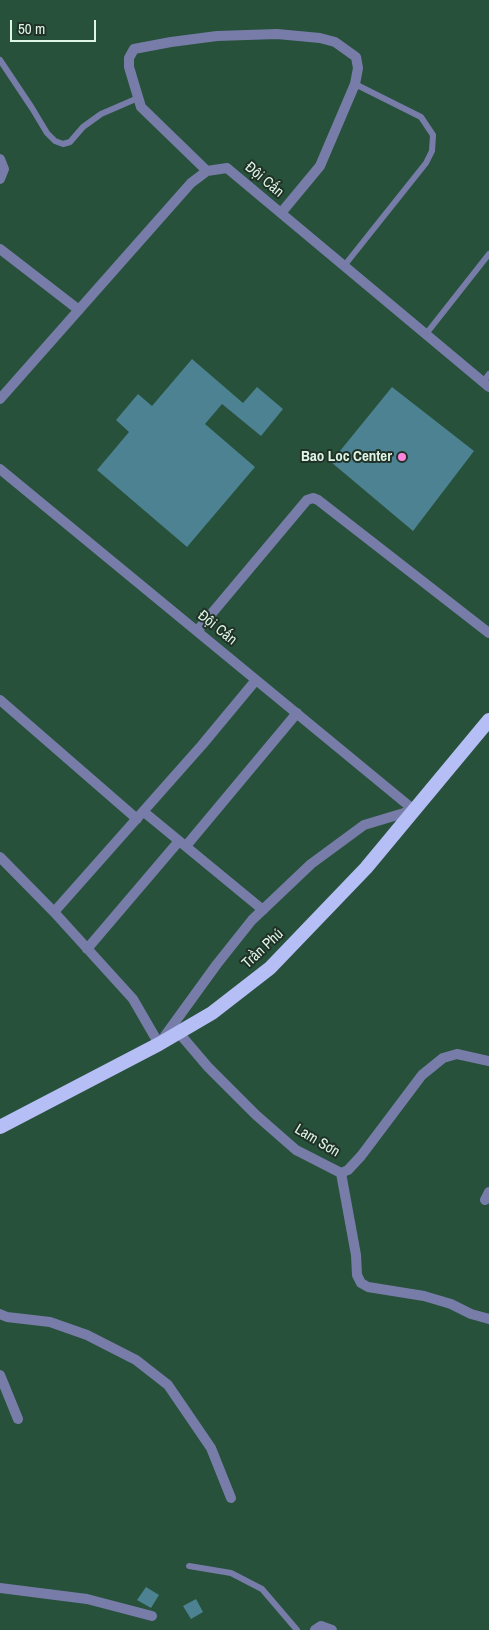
<!DOCTYPE html>
<html>
<head>
<meta charset="utf-8">
<style>
	body { margin:0 }
	#map { position:relative; width:489px; height:1630px; overflow:hidden; background:#27513a; font-family:"Archivo Narrow",sans-serif }
	canvas { display:block }
	.scale { position:absolute; left:10px; top:20px; width:86px; height:22px; box-sizing:border-box; border:2px solid #def5e6; border-top:0; padding-left:6px; font-size:15px; line-height:18px; white-space:nowrap; color:#def5e6; -webkit-text-stroke:4px #203227; paint-order:stroke }
</style>
</head>
<body>
<div id="map">
<canvas width="489" height="1630"></canvas>
<div class="scale">50 m</div>
</div>
<script>
const ctx = document.querySelector('canvas').getContext('2d');
ctx.lineJoin = 'round';
function fillPath(path, color) {
  ctx.fillStyle = color;
  ctx.fill(path, 'evenodd');
}
function shape(rows) {
  const path = new Path2D();
  for (const r of rows) {
    path.moveTo(r[0], r[1]);
    for (let i = 2; i < r.length; i += 2) path.lineTo(r[i], r[i + 1]);
  }
  return path;
}
function strokePath(path, color, width, dash) {
  ctx.strokeStyle = color;
  ctx.lineWidth = width;
  ctx.lineCap = dash ? 'butt' : 'round';
  ctx.setLineDash(dash || []);
  ctx.stroke(path);
}
function drawText(font, color, halo, rows, align = 'center') {
  ctx.font = font + ' "Archivo Narrow",sans-serif';
  ctx.lineWidth = 4;
  ctx.setLineDash([]);
  ctx.textBaseline = 'middle';
  ctx.strokeStyle = halo;
  ctx.fillStyle = color;
  for (const [text, x, y, turn = 0] of rows) {
    ctx.save();
    ctx.translate(x, y);
    ctx.rotate((+turn || 0) * Math.PI / 180);
    ctx.textAlign = isNaN(turn) ? turn : align;
    if (halo) ctx.strokeText(text, 0, 0);
    ctx.fillText(text, 0, 0);
    ctx.restore();
  }
}
const building = shape([
	[192,359,243,403,257,387,283,409,261,436,222,404,205,424,255,467,187,547,97,470,129,432,116,420,138,394,152,406],
	[392,387,474,451,413,531,331,462],
	[146,1587,159,1595,151,1608,137,1600],
	[196,1599,203,1612,191,1619,183,1606]
]);
const service = shape([
	[0,60,32,108,47,133,55,141,63,144,70,142,83,127,101,114,138,98],
	[344,266,426,163,432,151,433,135,421,117,355,84],
	[426,334,489,254],
	[483,382,489,374],
	[189,1566,231,1573,262,1589,297,1630]
]);
const minor = shape([
	[0,159,4,169,0,179],
	[207,171,141,107,129,67,129,58,134,49,171,42,217,36,277,34,320,38,335,42,356,57,358,68,355,84,320,166,281,213],
	[0,249,79,310],
	[0,399,191,183,207,171,227,168,489,387],
	[0,469,414,810],
	[197,631,307,500,313,498,318,500,489,633],
	[0,700,137,819],
	[144,812,263,910],
	[186,846,297,713],
	[0,857,54,912,133,999,159,1044,217,964,252,920,311,864,364,825,414,810],
	[54,912,202,745,256,680],
	[87,949,179,841],
	[179,1033,208,1067,256,1115,296,1150,341,1173,348,1170,361,1156,422,1075,443,1058,457,1054,489,1061],
	[341,1173,356,1255,357,1275,361,1283,368,1287,424,1296,451,1304,471,1314,489,1319],
	[485,1200,489,1192],
	[0,1314,7,1317,50,1322,87,1335,136,1360,168,1385,211,1448,231,1498],
	[0,1375,18,1419],
	[0,1588,87,1599,152,1616],
	[315,1630,321,1626,332,1630]
]);
const trunk = shape([
	[0,1127,159,1044,212,1013,270,968,366,868,489,720]
]);
const markers = [
	[402,457,5,"#ff85de"]
];
const streetNames = [
	["Đội Cấn",264,180,40],
	["Đội Cấn",217,628,39],
	["Trần Phú",263,949,-43],
	["Lam Sơn",317,1141,31]
];
const poiNames = [
	["Bao Loc Center",392,457]
];
fillPath(building, '#4c8291');
strokePath(service, '#777da8', 6);
strokePath(minor, '#777da8', 10);
strokePath(trunk, '#b6bef6', 14);
for (const [x, y, r, color] of markers) {
  const dot = new Path2D();
  dot.arc(x, y, r, 0, 2 * Math.PI);
  ctx.fillStyle = color;
  ctx.fill(dot);
  strokePath(dot, '#203227', 2);
}
drawText('15px', '#def5e6', '#203227', streetNames);
drawText('bold 15px', '#def5e6', '#203227', poiNames, 'right');
</script>
</body>
</html>
